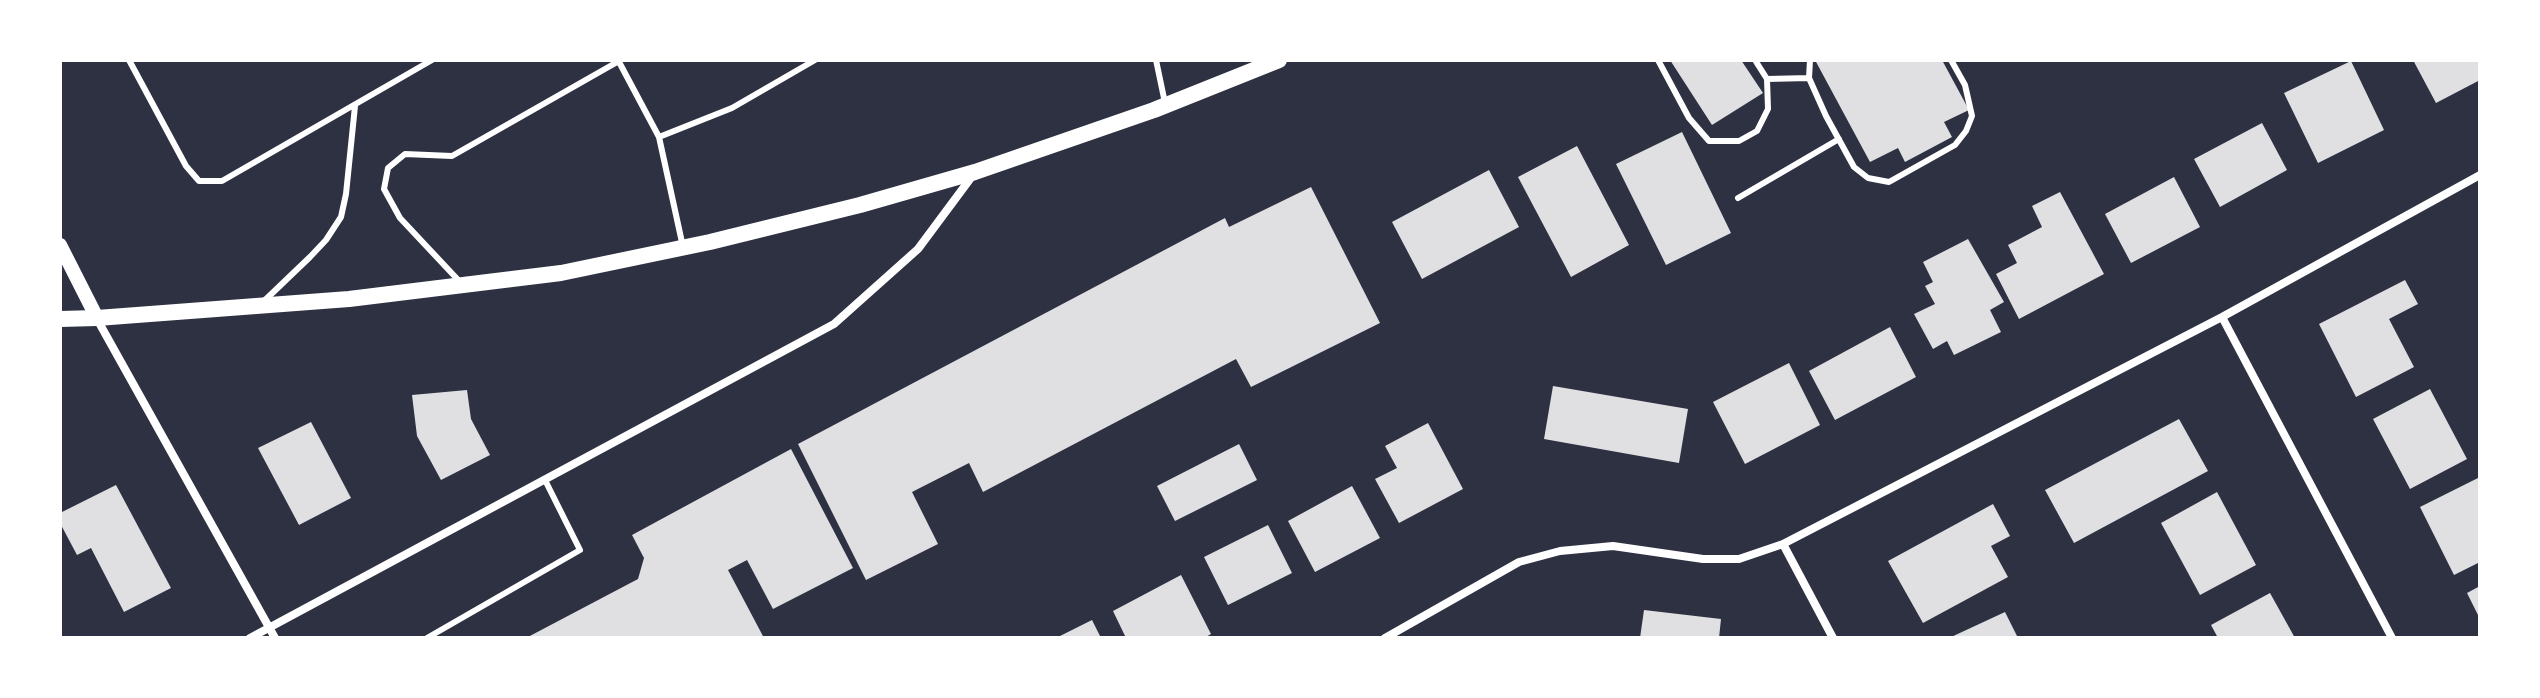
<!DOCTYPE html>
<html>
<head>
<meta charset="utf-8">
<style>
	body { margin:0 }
	#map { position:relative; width:2540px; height:698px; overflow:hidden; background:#2d3142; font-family:"DejaVu Sans",sans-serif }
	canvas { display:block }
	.frame { position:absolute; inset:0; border:62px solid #fff; pointer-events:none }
</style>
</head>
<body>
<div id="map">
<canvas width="2540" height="698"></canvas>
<div class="frame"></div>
</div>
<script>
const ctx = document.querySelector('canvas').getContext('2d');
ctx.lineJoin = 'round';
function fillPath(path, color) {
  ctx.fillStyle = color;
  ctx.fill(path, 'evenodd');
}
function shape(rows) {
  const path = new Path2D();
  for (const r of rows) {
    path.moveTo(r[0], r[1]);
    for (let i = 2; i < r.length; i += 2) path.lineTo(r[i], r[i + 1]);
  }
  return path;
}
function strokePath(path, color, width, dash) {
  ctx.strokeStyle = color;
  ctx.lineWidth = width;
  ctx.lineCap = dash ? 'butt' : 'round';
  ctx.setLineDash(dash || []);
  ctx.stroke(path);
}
const building = shape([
	[1670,60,1741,60,1763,93,1712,125],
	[1815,60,1942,60,1969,110,1944,122,1952,137,1905,162,1898,148,1870,162],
	[2413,60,2480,60,2480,80,2436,103],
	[2351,61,2384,130,2318,163,2284,93],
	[2262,123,2287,170,2220,207,2194,159],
	[1682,132,1731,233,1666,265,1616,164],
	[1577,146,1629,245,1571,277,1518,177],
	[1489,170,1519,227,1422,279,1392,222],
	[2174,177,2200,227,2131,263,2105,214],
	[1311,187,1380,323,1251,387,1236,359,983,492,969,463,912,492,938,544,866,580,798,444,1225,218,1229,227],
	[2060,192,2104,274,2019,319,1996,274,2017,263,2008,245,2042,227,2032,206],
	[1968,239,2004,302,1990,310,2001,332,1954,355,1947,341,1933,349,1914,314,1935,304,1925,286,1933,282,1923,262],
	[2405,280,2418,304,2389,319,2414,367,2356,397,2319,324],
	[1890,327,1916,377,1835,420,1809,371],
	[1789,363,1820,425,1745,464,1713,402],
	[1553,386,1688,409,1679,463,1544,439],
	[2430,389,2467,459,2410,489,2373,419],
	[467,390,471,419,490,455,441,480,417,436,412,395],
	[2179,419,2208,471,2074,543,2045,490],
	[311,422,351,498,299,525,258,448],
	[1428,423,1463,489,1399,523,1375,479,1397,468,1385,446],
	[1239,444,1257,480,1175,521,1157,486],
	[791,449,853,568,773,609,747,560,728,570,764,638,526,638,638,579,644,558,632,535],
	[2478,478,2480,482,2480,562,2454,575,2420,507],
	[116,485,171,588,124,612,91,548,77,555,60,523,60,513],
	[1352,486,1380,538,1315,572,1288,521],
	[2217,492,2256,565,2200,595,2161,523],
	[1993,504,2010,536,1991,546,2008,577,1923,623,1888,561],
	[1268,525,1292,573,1228,605,1204,557],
	[1181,575,1211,634,1204,638,1126,638,1113,611],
	[2480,586,2480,619,2467,593],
	[2270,593,2295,638,2218,638,2211,625],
	[1644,610,1721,619,1719,638,1640,638],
	[2005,612,2018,638,1949,638],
	[1092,620,1101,638,1056,638]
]);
const service = shape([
	[129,60,186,166,199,181,222,181,432,60],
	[618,60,659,137,683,247],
	[1156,60,1165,103],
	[1658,60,1689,118,1709,141,1739,141,1757,131,1768,109,1767,79,1755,60],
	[1810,60,1809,78,1826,116,1854,167,1868,178,1889,182,1955,145,1966,131,1972,116,1965,85,1951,60],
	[1767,79,1809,78],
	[659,137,732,108,815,60],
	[1738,198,1839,139],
	[461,283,400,218,384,189,388,168,405,154,452,156,619,61],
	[263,302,310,257,326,240,341,217,346,194,355,106],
	[427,638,580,550,545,480]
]);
const minor = shape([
	[2222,317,2392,638],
	[97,319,275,638],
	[1783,544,1833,638],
	[250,638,834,324,918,249,973,175],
	[1385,638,1519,562,1560,551,1613,546,1703,559,1739,559,1783,544,2222,317,2480,175]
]);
const tertiary = shape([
	[60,245,97,318]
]);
const secondary = shape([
	[60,319,97,318,349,299,561,273,710,242,860,205,975,172,1154,110,1279,60]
]);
fillPath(building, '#e0e0e3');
strokePath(service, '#fff', 6);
strokePath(minor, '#fff', 8);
strokePath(tertiary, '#fff', 14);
strokePath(secondary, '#fff', 16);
</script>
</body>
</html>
